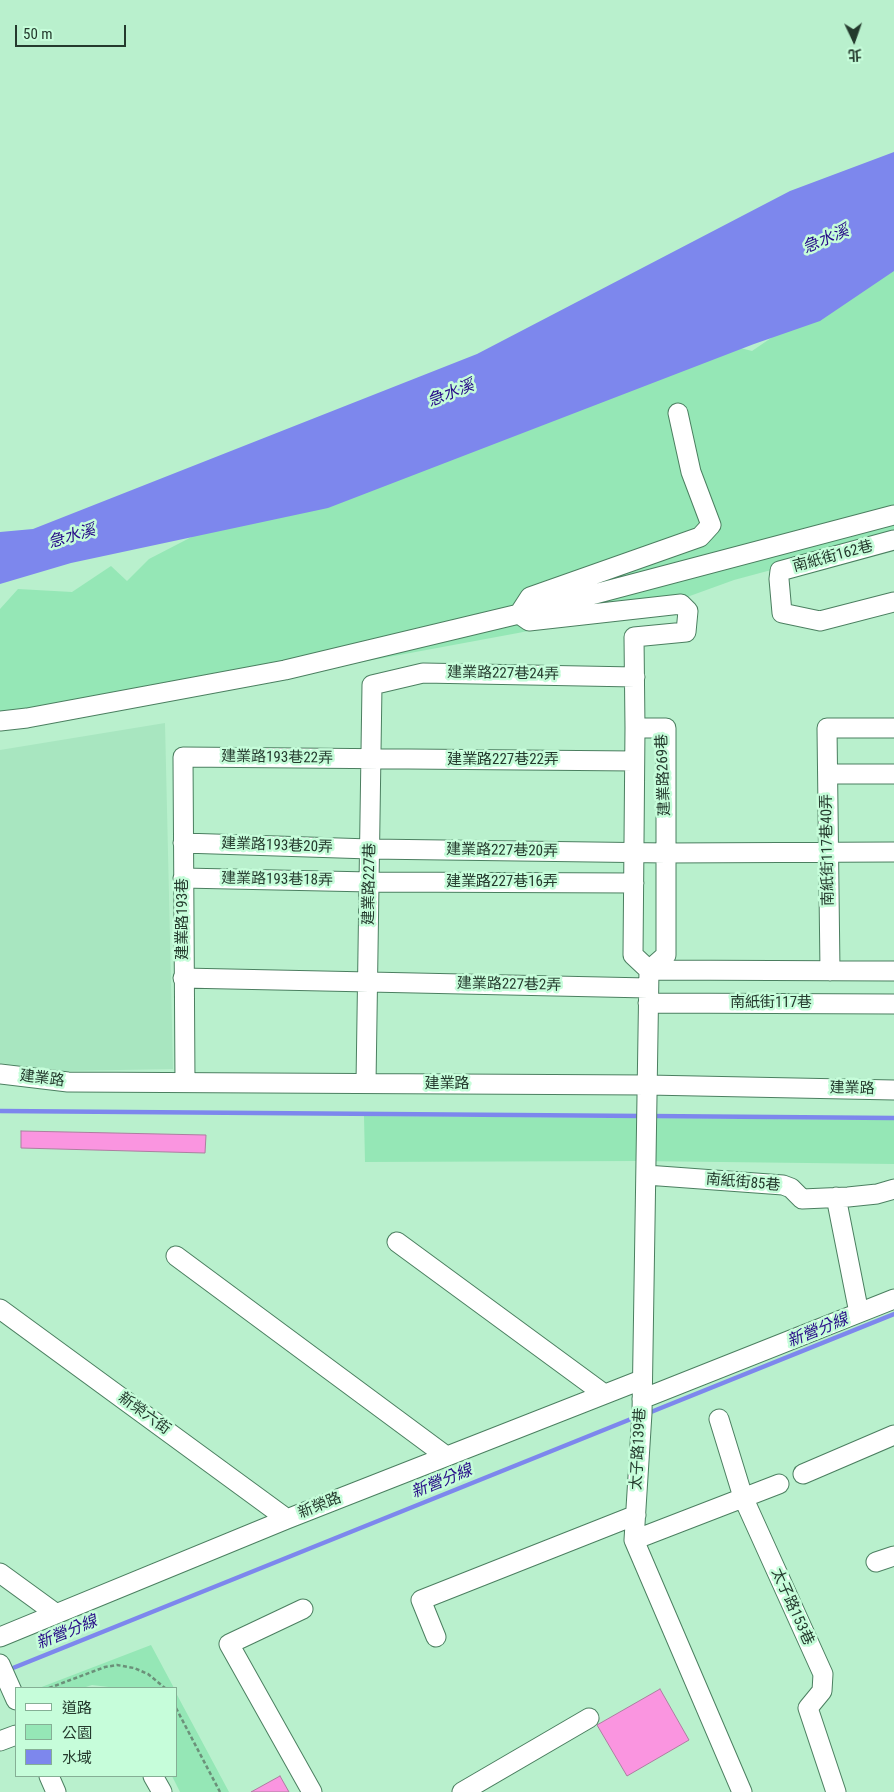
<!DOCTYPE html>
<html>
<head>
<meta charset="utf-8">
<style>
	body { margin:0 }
	#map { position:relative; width:894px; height:1792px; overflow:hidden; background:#b9f0cd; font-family:"Roboto Condensed","Noto Sans TC",sans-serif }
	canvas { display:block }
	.legend { position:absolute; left:15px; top:1687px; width:162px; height:90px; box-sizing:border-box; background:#c6fdda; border:1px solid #85af95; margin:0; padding:6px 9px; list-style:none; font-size:15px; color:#243a2d }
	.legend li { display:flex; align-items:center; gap:10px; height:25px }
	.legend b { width:25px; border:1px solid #85af95 }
	.north { position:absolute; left:829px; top:15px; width:50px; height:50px; -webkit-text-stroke:4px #c6fdda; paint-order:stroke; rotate:177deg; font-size:14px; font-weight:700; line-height:20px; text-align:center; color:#243a2d }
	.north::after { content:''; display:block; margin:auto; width:18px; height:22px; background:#243a2d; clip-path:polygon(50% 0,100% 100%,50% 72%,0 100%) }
	.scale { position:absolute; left:15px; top:25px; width:111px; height:22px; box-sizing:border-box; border:2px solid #243a2d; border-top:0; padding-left:6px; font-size:15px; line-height:18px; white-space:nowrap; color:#243a2d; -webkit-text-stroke:4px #c6fdda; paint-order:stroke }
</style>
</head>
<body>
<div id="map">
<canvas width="894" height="1792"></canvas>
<ul class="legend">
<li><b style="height:6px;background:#fff"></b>道路</li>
<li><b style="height:14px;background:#95e7b6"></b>公園</li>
<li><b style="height:14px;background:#7d87ed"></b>水域</li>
</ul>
<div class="north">北</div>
<div class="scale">50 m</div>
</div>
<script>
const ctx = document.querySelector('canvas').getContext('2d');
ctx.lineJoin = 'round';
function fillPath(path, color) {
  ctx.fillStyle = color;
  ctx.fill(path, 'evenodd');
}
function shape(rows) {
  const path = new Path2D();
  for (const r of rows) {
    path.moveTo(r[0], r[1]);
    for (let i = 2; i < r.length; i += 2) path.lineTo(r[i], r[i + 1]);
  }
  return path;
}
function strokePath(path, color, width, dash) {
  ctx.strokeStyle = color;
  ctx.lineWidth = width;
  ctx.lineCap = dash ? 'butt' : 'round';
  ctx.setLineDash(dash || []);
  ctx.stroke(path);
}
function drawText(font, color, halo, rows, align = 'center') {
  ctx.font = font + ' "Roboto Condensed","Noto Sans TC",sans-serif';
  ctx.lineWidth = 5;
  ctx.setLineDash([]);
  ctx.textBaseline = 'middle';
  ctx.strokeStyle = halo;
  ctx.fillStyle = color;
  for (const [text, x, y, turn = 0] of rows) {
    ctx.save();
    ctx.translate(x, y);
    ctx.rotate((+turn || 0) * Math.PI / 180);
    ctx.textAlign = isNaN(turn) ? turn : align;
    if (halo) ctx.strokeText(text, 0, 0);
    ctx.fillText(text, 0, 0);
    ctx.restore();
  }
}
const built = shape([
	[165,723,173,1069,65,1071,0,1063,0,750]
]);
const green = shape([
	[894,254,894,537,734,580,676,601,518,633,0,729,0,609,18,589,72,592,111,566,127,581,149,559,298,482,702,338,752,351],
	[364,1116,894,1120,894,1164,635,1161,365,1162],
	[151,1645,174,1688,117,1688,92,1685,83,1688,39,1688],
	[176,1693,229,1792,180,1792,172,1776,176,1776]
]);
const water = shape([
	[894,152,894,271,820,321,754,344,328,508,71,563,0,584,0,532,33,529,477,354,790,191]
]);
const stream = shape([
	[0,1111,643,1116],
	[650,1116,894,1118],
	[646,1414,894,1314],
	[8,1670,636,1417]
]);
const building = shape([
	[21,1131,206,1135,205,1153,21,1148,21,1131],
	[660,1689,689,1740,627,1776,597,1725,660,1689],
	[280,1776,289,1792,251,1792,280,1776]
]);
const path = shape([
	[49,1688,105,1667,117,1665,134,1668,148,1674,165,1688],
	[176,1708,220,1792]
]);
const minor = shape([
	[894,540,780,571,779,579,782,613,820,621,894,602],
	[0,721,27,718,285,670,519,614,894,515],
	[635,728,634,637,686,632,688,611,681,604,529,621,519,614,530,597,700,537,711,525,691,472,678,413],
	[828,774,894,774],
	[183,843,370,849,666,853,894,852],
	[183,878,370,882,634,883],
	[649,970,666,955,666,728,635,728,633,955,649,970,642,1413,634,1540,742,1792],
	[649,970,894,971],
	[830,971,827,728,894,728],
	[183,978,648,988],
	[648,1003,894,1004],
	[0,1074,68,1082,648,1085,894,1090],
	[185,1082,183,757,634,761],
	[366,1083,372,685,423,673,635,677],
	[646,1175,783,1185,791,1188,802,1199,848,1197,877,1194,894,1189],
	[836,1197,859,1313],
	[397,1242,604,1394],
	[176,1256,446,1456],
	[0,1309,287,1519],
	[642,1399,894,1299],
	[719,1419,743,1497,823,1674,822,1691,808,1708,836,1792],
	[803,1474,894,1435],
	[634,1540,779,1484],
	[876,1562,894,1556],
	[0,1573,55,1613],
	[303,1609,229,1644,312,1792],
	[0,1637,287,1519,641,1380],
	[436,1637,421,1600,636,1515],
	[0,1664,16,1700],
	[0,1741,16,1735],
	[49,1776,56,1792],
	[153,1776,162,1792],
	[462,1792,589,1718]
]);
const streetNames = [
	["南紙街162巷",833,557,-15],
	["建業路227巷24弄",503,674,1],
	["建業路193巷22弄",277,758,1],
	["建業路227巷22弄",503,760],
	["建業路269巷",664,775,-92],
	["建業路193巷20弄",277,846,2],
	["南紙街117巷40弄",828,850,-91],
	["建業路227巷20弄",502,851,1],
	["建業路193巷18弄",277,880,1],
	["建業路227巷16弄",502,882],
	["建業路227巷",370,884,-89],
	["建業路193巷",183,919,-90],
	["建業路227巷2弄",509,985,1],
	["南紙街117巷",771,1003],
	["建業路",42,1079,7],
	["建業路",447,1084],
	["建業路",852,1089,1],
	["南紙街85巷",743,1183,5],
	["新榮六街",144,1414,36],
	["太子路139巷",639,1449,-87],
	["新榮路",320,1506,-22],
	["太子路153巷",792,1607,66]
];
const waterNames = [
	["急水溪",826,240,-23],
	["急水溪",451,394,-21],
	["急水溪",72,537,-16],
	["新營分線",818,1331,-22],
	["新營分線",442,1482,-22],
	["新營分線",67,1633,-22]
];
fillPath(built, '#a8e6c0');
fillPath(green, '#95e7b6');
fillPath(water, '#7d87ed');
strokePath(stream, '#7d87ed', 4.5);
fillPath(building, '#fa95e0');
strokePath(building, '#ac7e9f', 1);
strokePath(minor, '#4b7f60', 21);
strokePath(path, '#6b9079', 2.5, [4, 2.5]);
strokePath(minor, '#fff', 19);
drawText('15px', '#243a2d', '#c6fdda', streetNames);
drawText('italic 16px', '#250987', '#c6fdda', waterNames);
</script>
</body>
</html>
